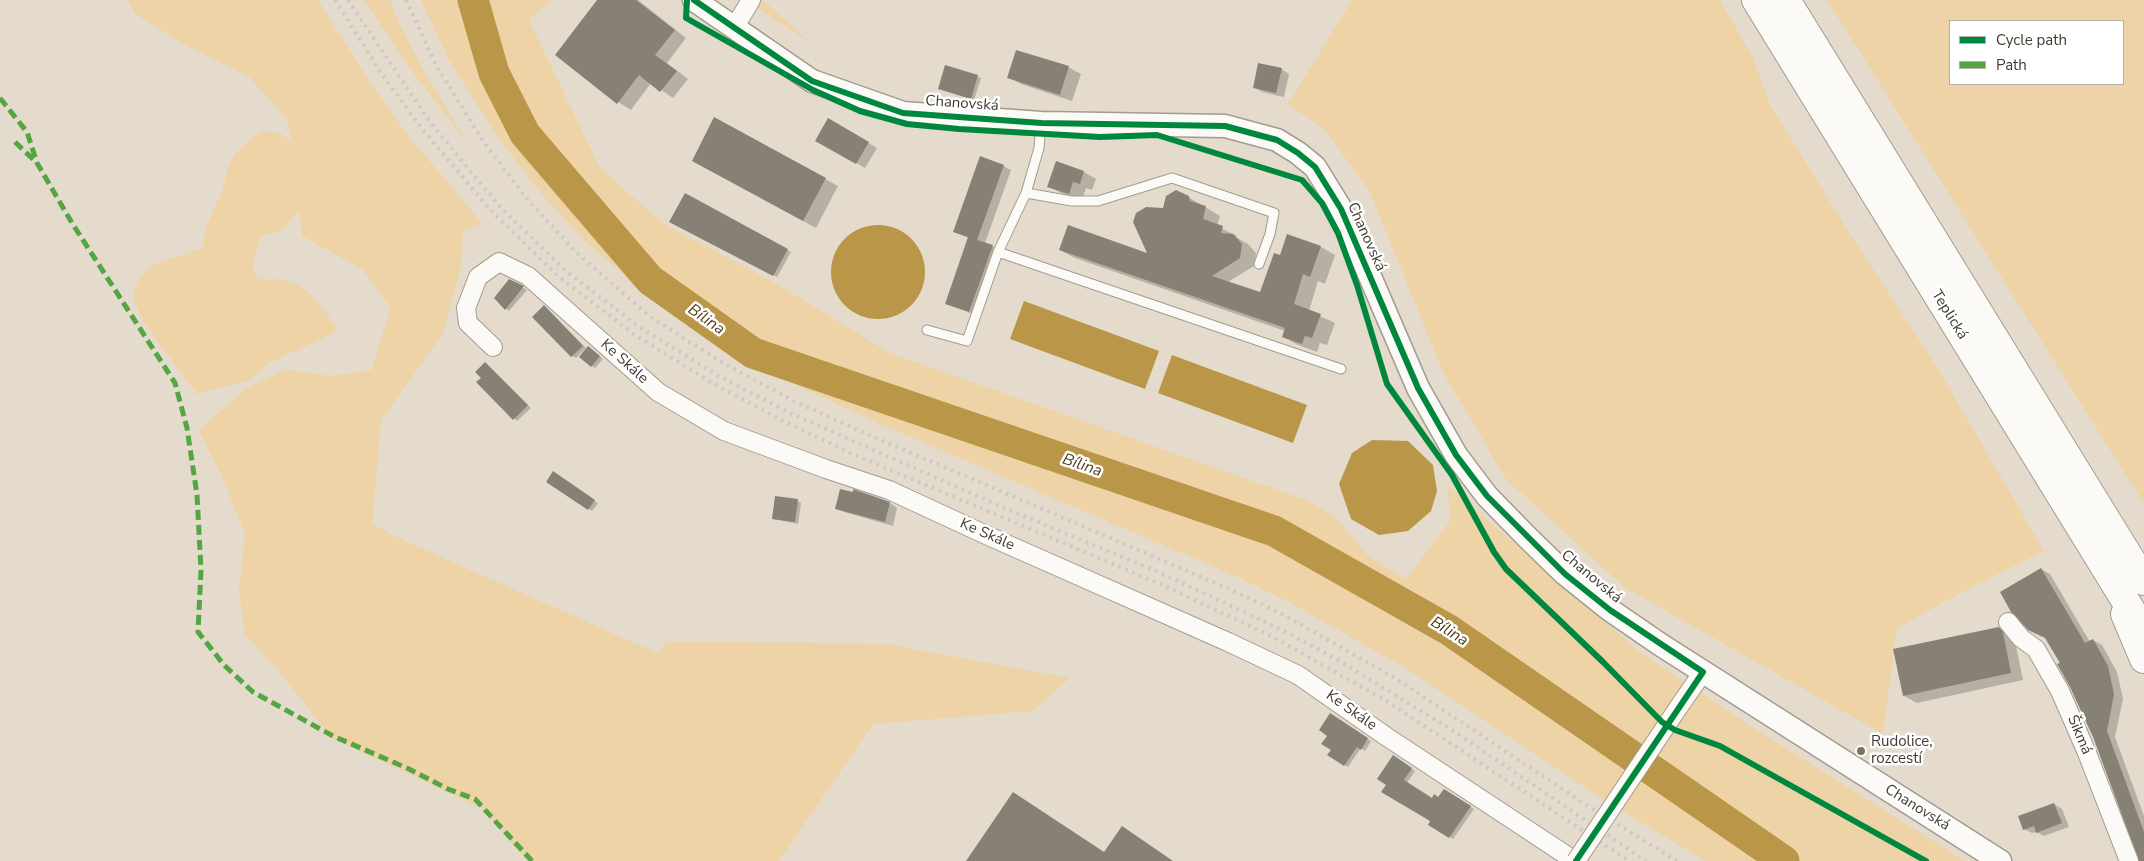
<!DOCTYPE html>
<html>
<head>
<meta charset="utf-8">
<style>
	body { margin:0 }
	#map { position:relative; width:2144px; height:861px; overflow:hidden; background:#e4dbcc; font-family:"Nunito Sans",sans-serif }
	canvas { display:block }
	.legend { position:absolute; left:1949px; top:20px; width:175px; height:65px; box-sizing:border-box; background:#fff; border:1px solid #b3b0ab; margin:0; padding:6px 9px; list-style:none; font-size:15px; color:#413a2e }
	.legend li { display:flex; align-items:center; gap:10px; height:25px }
	.legend b { width:25px; border:1px solid #b3b0ab }
</style>
</head>
<body>
<div id="map">
<canvas width="2144" height="861"></canvas>
<ul class="legend">
<li><b style="height:6px;background:#00873e"></b>Cycle path</li>
<li><b style="height:6px;background:#55a643"></b>Path</li>
</ul>
</div>
<script>
const ctx = document.querySelector('canvas').getContext('2d');
ctx.lineJoin = 'round';
function fillPath(path, color) {
  ctx.fillStyle = color;
  ctx.fill(path, 'evenodd');
}
function shape(rows) {
  const path = new Path2D();
  for (const r of rows) {
    if (r.length === 3) {
      path.moveTo(r[0] + r[2], r[1]);
      path.arc(r[0], r[1], r[2], 0, 2 * Math.PI);
      continue;
    }
    path.moveTo(r[0], r[1]);
    for (let i = 2; i < r.length; i += 2) path.lineTo(r[i], r[i + 1]);
  }
  return path;
}
function strokePath(path, color, width, dash) {
  ctx.strokeStyle = color;
  ctx.lineWidth = width;
  ctx.lineCap = dash ? 'butt' : 'round';
  ctx.setLineDash(dash || []);
  ctx.stroke(path);
}
function drawText(font, color, halo, rows, align = 'center') {
  ctx.font = font + ' "Nunito Sans",sans-serif';
  ctx.lineWidth = 5;
  ctx.setLineDash([]);
  ctx.textBaseline = 'middle';
  ctx.strokeStyle = halo;
  ctx.fillStyle = color;
  for (const [text, x, y, turn = 0] of rows) {
    ctx.save();
    ctx.translate(x, y);
    ctx.rotate((+turn || 0) * Math.PI / 180);
    ctx.textAlign = isNaN(turn) ? turn : align;
    if (halo) ctx.strokeText(text, 0, 0);
    ctx.fillText(text, 0, 0);
    ctx.restore();
  }
}
const green = shape([
	[128,0,318,0,369,81,410,138,483,224,463,231,461,267,443,334,381,420,372,524,405,541,657,653,667,641,886,644,1070,678,1032,711,873,724,779,861,527,861,483,809,332,738,277,669,245,635,239,591,245,534,222,477,199,430,247,388,285,370,332,376,371,370,391,308,362,269,302,236,299,210,281,231,264,235,260,239,252,267,256,277,264,280,280,279,299,285,310,294,323,308,338,331,267,364,258,374,246,381,197,394,144,323,134,301,134,291,138,281,149,266,203,248,205,229,222,191,229,165,236,153,253,136,263,131,280,133,291,141,288,120,248,76,182,43,135,14],
	[364,0,390,0,399,23,425,73,468,144,405,62],
	[421,0,551,0,529,20,600,168,664,224,775,283,890,353,1309,501,1336,517,1368,556,1406,579,1451,520,1447,485,1641,653,1771,739,1965,861,1705,861,1598,796,1407,669,1291,603,1233,575,873,421,764,370,658,304,585,241,539,191,497,136,449,60],
	[745,0,763,0,811,43],
	[1352,0,1720,0,1753,58,1770,105,1842,221,1938,369,2044,551,1949,599,1897,628,1883,734,1624,587,1506,479,1443,372,1369,190,1324,129,1288,104],
	[1827,0,2144,0,2144,504],
	[1950,21,2123,21,2123,84,1950,84]
]);
const water = shape([
	[878,272,47],
	[1024,301,1159,351,1145,389,1010,339],
	[1172,355,1307,405,1293,443,1158,393],
	[1372,440,1408,441,1433,465,1437,491,1431,511,1408,531,1379,535,1351,519,1339,484,1352,453]
]);
const shadow = shape([
	[599,0,638,0,686,38,667,63,688,79,673,98,651,83,631,110,618,102],
	[946,66,981,78,974,100,943,90],
	[1068,67,1081,74,1072,101,1021,84,1009,77],
	[1281,69,1289,74,1284,97,1262,92,1254,87],
	[714,119,838,186,816,228,706,168],
	[828,120,877,148,865,168,817,141],
	[1057,163,1084,172,1096,179,1092,190,1086,188,1082,200,1061,193,1049,186],
	[1003,166,1011,170,985,243,1001,250,977,316,947,303,969,238,954,232],
	[685,195,791,252,777,277,671,221],
	[1188,197,1220,216,1217,226,1237,236,1236,237,1248,244,1256,253,1254,266,1228,282,1261,294,1281,256,1288,235,1321,247,1335,255,1325,284,1318,281,1309,311,1335,323,1327,345,1320,343,1317,352,1298,345,1283,337,1285,331,1075,258,1060,250,1149,255,1164,210],
	[510,280,527,290,509,311,495,298],
	[544,306,586,348,576,358,572,356],
	[592,350,603,359,595,368,592,366],
	[485,364,531,408,517,421,483,378],
	[557,475,598,503,592,511,548,482],
	[798,501,801,503,798,524,773,519],
	[890,503,897,508,893,526,844,512,837,508],
	[2041,569,2050,574,2090,642,2093,640,2102,645,2117,672,2123,699,2115,737,2144,816,2144,861,2140,861,2094,737,2062,663],
	[1999,628,2011,635,2015,641,2023,680,1917,703,1904,696],
	[1331,715,1371,741,1365,751,1361,748,1348,767,1329,755,1332,750,1329,735],
	[1393,757,1415,771,1407,783,1432,800,1439,799,1445,790,1474,809,1453,839,1429,824,1432,820,1388,785],
	[2054,804,2062,809,2069,827,2044,836,2036,832,2032,833,2024,829]
]);
const river = shape([
	[473,0,494,73,525,134,650,280,753,353,1274,531,1449,630,1784,861]
]);
const building = shape([
	[597,0,636,0,675,30,655,55,677,71,660,92,639,75,617,104,555,55],
	[1016,50,1069,66,1060,95,1007,78],
	[1258,63,1282,68,1276,93,1253,88],
	[945,65,978,75,971,99,938,89],
	[714,117,826,178,803,221,692,161],
	[828,118,869,142,856,164,815,141],
	[980,156,1004,165,977,240,993,245,969,312,945,304,968,237,953,232],
	[1056,161,1084,171,1080,184,1073,182,1069,194,1047,187],
	[1176,190,1189,196,1190,201,1206,206,1203,219,1223,226,1221,233,1233,234,1242,244,1240,258,1212,276,1260,292,1274,253,1280,255,1287,234,1321,246,1310,277,1303,274,1294,304,1321,314,1312,338,1305,336,1302,344,1282,337,1285,328,1059,250,1068,225,1147,253,1133,222,1136,213,1146,207,1163,208,1166,196],
	[685,193,788,249,773,276,669,222],
	[509,279,524,286,505,310,494,298],
	[544,305,583,346,571,357,532,317],
	[588,346,600,356,591,367,579,357],
	[485,362,528,405,513,420,476,382,481,378,475,372],
	[553,471,595,500,588,510,546,482],
	[840,489,853,492,853,489,890,502,885,522,835,509],
	[775,496,798,499,795,522,772,519],
	[2041,568,2085,643,2093,639,2108,666,2114,694,2107,731,2144,832,2144,861,2139,861,2093,737,2070,687,2057,664,2060,663,2045,638,2028,630,2011,612,2000,592],
	[1999,627,2003,632,2011,673,1903,696,1893,649],
	[1330,713,1368,738,1361,750,1357,747,1344,766,1327,755,1331,750,1321,744,1327,736,1319,730],
	[1393,755,1412,768,1404,780,1432,798,1434,794,1438,797,1444,789,1471,806,1449,838,1428,825,1430,821,1381,792,1386,785,1377,779],
	[1013,792,1104,852,1122,826,1173,861,966,861],
	[2054,803,2062,823,2036,833,2034,826,2023,830,2018,816]
]);
const service = shape([
	[1026,193,1072,201,1098,201,1172,178,1274,213,1270,234,1259,264],
	[998,252,1341,369],
	[927,330,967,341,998,252,1026,193,1039,148,1041,123]
]);
const minor = shape([
	[734,28,751,0],
	[493,347,468,323,466,308,478,277,499,262,528,276,658,392,724,431,826,469,889,490,984,534,1228,642,1298,675,1387,737,1575,861],
	[2008,622,2021,638,2036,649,2060,691,2087,753,2129,861],
	[1678,708,1703,672]
]);
const tertiary = shape([
	[694,0,812,81,903,113,1041,123,1225,126,1277,140,1298,153,1315,167,1341,209,1418,388,1456,455,1487,496,1527,537,1565,574,1610,610,1661,645,2000,861]
]);
const trunk = shape([
	[1756,0,2144,631],
	[1786,0,2144,581],
	[2125,614,2144,659]
]);
const rail = shape([
	[335,0,381,73,422,129,494,214,559,277,635,335,714,384,785,422,855,455,1160,584,1273,637,1385,700,1629,861],
	[348,0,430,122,502,209,566,271,641,328,719,376,788,412,1000,506,1165,575,1278,628,1338,660,1452,730,1646,861],
	[406,0,437,67,485,144,528,200,575,251,649,316,723,363,794,401,867,434,1227,588,1284,615,1395,678,1591,808,1677,861]
]);
const minorBridge = shape([
	[1576,861,1678,708]
]);
const quiet = shape([
	[0,98,27,132,37,163,72,223,175,383,187,428,197,495,201,570,198,632,224,665,253,692,333,736,409,769,448,789,475,799,532,861],
	[15,142,35,161]
]);
const cycleway = shape([
	[687,0,686,18,813,90,860,111,907,124,959,129,1100,137,1157,135,1302,180,1322,203,1338,233,1357,285,1387,384,1452,475,1494,552,1506,569,1603,662,1662,722,1675,730,1720,746,1926,861],
	[694,0,812,81,903,113,1041,123,1225,126,1277,140,1298,153,1315,167,1341,209,1418,388,1456,455,1487,496,1565,574,1610,610,1703,672,1576,861]
]);
const markers = [
	[1861,751,5,"#7a7265"]
];
const streetNames = [
	["Chanovská",962,104,4],
	["Chanovská",1366,237,66],
	["Teplická",1949,315,58],
	["Ke Skále",624,362,42],
	["Ke Skále",987,535,24],
	["Chanovská",1591,577,40],
	["Ke Skále",1351,711,35],
	["Šikmá",2079,735,67],
	["Chanovská",1917,808,32]
];
const poiNames = [
	["Rudolice,",1871,742],
	["rozcestí",1871,759]
];
const waterNames = [
	["Bílina",706,320,35],
	["Bílina",1082,466,19],
	["Bílina",1449,632,32]
];
fillPath(green, '#edd3a5');
fillPath(water, '#ba9648');
fillPath(shadow, '#0003');
strokePath(river, '#ba9648', 31);
fillPath(building, '#868075');
strokePath(service, '#a29b90', 11);
strokePath(minor, '#a29b90', 20);
strokePath(tertiary, '#a29b90', 25);
strokePath(trunk, '#a29b90', 30);
strokePath(service, '#fbfaf7', 9);
strokePath(minor, '#fbfaf7', 18);
strokePath(tertiary, '#fbfaf7', 22);
strokePath(trunk, '#fbfaf7', 28);
strokePath(rail, '#cbc9c4', 4, [2.5, 5]);
strokePath(minorBridge, '#a29b90', 20, []);
strokePath(minorBridge, '#fbfaf7', 18);
strokePath(quiet, '#55a643', 5, [10, 5]);
strokePath(cycleway, '#00873e', 6);
for (const [x, y, r, color] of markers) {
  const dot = new Path2D();
  dot.arc(x, y, r, 0, 2 * Math.PI);
  ctx.fillStyle = color;
  ctx.fill(dot);
  strokePath(dot, '#fff', 2);
}
drawText('15px', '#413a2e', '#fff', streetNames);
drawText('15px', '#413a2e', '#fff', poiNames, 'left');
drawText('italic 16px', '#54401a', '#fff', waterNames);
</script>
</body>
</html>
